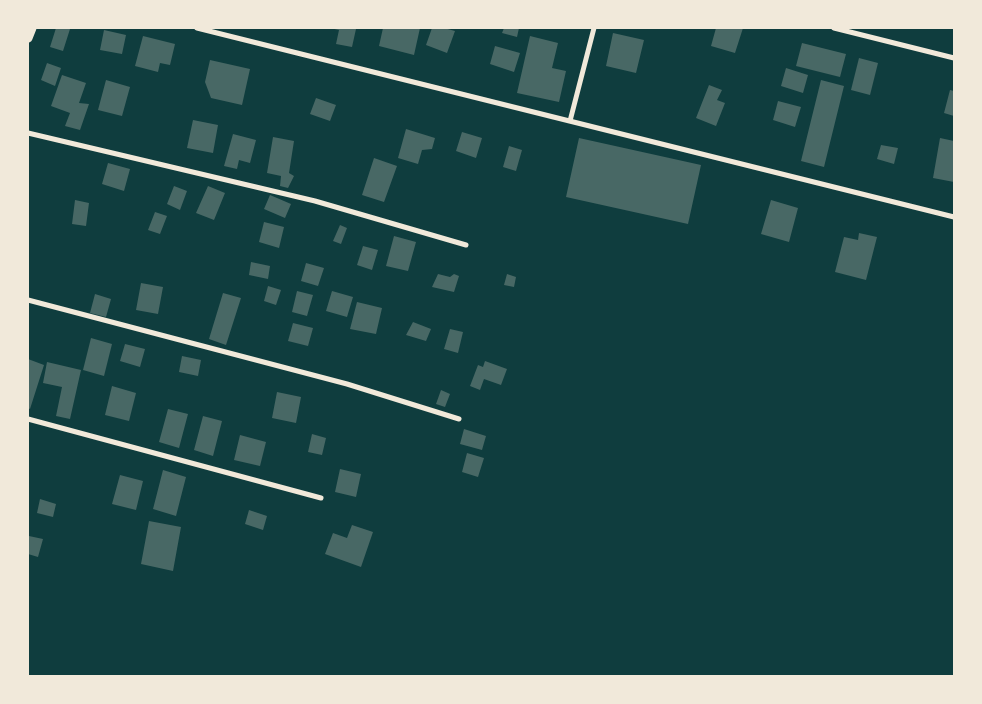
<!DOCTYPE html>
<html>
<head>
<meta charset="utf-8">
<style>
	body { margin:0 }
	#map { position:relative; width:982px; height:704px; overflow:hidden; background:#0f3d3e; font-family:"Times New Roman",serif }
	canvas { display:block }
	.frame { position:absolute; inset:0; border:29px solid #f1e9da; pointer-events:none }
</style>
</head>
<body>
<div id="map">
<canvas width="982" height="704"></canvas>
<div class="frame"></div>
</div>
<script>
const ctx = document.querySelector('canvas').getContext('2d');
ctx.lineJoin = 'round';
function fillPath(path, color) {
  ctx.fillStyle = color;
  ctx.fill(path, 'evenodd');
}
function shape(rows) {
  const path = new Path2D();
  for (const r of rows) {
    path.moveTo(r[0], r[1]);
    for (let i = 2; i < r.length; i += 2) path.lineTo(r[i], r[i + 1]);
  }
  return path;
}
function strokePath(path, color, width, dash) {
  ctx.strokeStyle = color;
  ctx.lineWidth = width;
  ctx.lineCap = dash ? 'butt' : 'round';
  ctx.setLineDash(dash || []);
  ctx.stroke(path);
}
const building = shape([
	[56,28,70,29,63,51,50,47],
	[330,28,356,29,352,47,336,44,339,30],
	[383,28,420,28,414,55,379,46],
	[432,28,444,28,455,31,447,53,426,45],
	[504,28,519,28,517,37,502,33],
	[716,28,743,28,735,53,711,46],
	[104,30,126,35,122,54,100,50],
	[613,33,644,40,636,73,606,66],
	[143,36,175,44,170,65,160,63,158,72,135,66],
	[530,36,558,43,552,68,566,71,559,102,517,93],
	[802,43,846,54,840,77,796,66],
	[495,46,520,53,514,72,490,64],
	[859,58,878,63,870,95,851,90],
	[210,60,250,69,242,105,211,98,205,82],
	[47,63,61,68,55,86,41,80],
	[786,68,808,75,803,93,781,86],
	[62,75,86,83,79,103,89,104,80,130,65,126,70,113,51,106],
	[106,80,130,87,122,116,98,110],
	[821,80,844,86,824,167,801,161],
	[709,85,722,90,717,100,725,103,716,126,696,118],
	[950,90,954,91,954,116,944,113],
	[316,98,336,105,330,121,310,114],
	[778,101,801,107,795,127,773,120],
	[193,120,218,125,213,153,187,148],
	[406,129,435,138,432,149,422,150,418,164,398,158],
	[462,132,482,138,476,158,456,151],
	[233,134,256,140,250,163,239,160,237,169,224,166],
	[273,137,294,141,289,173,294,176,288,188,280,186,281,176,267,173],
	[579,138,701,165,688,224,566,197],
	[940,138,954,141,954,182,933,178],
	[881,145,898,148,894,164,877,159],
	[509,146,522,150,516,171,503,167],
	[374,158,397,166,384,202,362,195],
	[108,163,130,169,124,191,102,184],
	[174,186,187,191,180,210,167,204],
	[208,186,225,193,214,220,196,213],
	[270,195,291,204,285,218,264,209],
	[75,200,89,203,86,226,72,224],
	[771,200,798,208,789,242,761,234],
	[155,212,167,216,160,234,148,230],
	[264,222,284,227,279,248,259,242],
	[340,225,347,228,341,244,333,241],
	[859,233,877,237,866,280,835,272,844,237,858,240],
	[394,236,416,242,408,271,386,266],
	[363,246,378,250,372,270,357,265],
	[251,262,270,266,268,279,249,275],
	[306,263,324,268,318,286,301,281],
	[438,274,450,277,454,274,459,276,454,292,432,287],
	[507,274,516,277,514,287,504,285],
	[141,283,163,287,158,314,136,310],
	[268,286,281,290,276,305,264,301],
	[297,291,313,295,307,316,292,312],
	[332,291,353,297,347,317,326,311],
	[223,293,241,298,226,345,209,339],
	[95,294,111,299,106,317,90,313],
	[357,302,382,308,376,334,350,329],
	[413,322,431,329,426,341,406,335],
	[293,323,313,328,308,346,288,341],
	[450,329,463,332,458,353,444,349],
	[91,338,112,344,104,376,83,370],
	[125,344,145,349,140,367,120,361],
	[182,356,201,360,198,376,179,372],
	[28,359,44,365,30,409,28,408],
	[485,361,507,369,501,385,484,379,480,390,470,386,478,365,483,367],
	[47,362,81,370,70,419,56,416,62,387,43,383],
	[112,386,136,393,129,421,105,415],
	[441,390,450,394,445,407,436,404],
	[277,392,301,397,296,423,272,418],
	[168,409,188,414,179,448,159,442],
	[203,416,222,421,213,456,194,450],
	[464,429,486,436,482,450,460,444],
	[312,434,326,438,322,455,308,452],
	[240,435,266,442,260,466,234,460],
	[467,453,484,458,478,477,462,472],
	[340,469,361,474,356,497,335,492],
	[163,470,186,477,176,516,153,509],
	[120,475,143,481,136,510,112,504],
	[40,499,56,504,53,517,37,513],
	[249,510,267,516,263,530,245,524],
	[149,521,181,527,173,571,141,564],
	[352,525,373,532,361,567,325,554,333,533,347,538],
	[29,536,43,539,38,557,28,554]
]);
const minor = shape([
	[197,28,954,217],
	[834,28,954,58],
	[570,121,594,28],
	[28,133,315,201,466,245],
	[28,300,347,384,459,419],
	[28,419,321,498]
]);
const tertiary = shape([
	[28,38,32,28]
]);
fillPath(building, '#486865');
strokePath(minor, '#f1e9da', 5);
strokePath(tertiary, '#f1e9da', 9);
</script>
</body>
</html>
